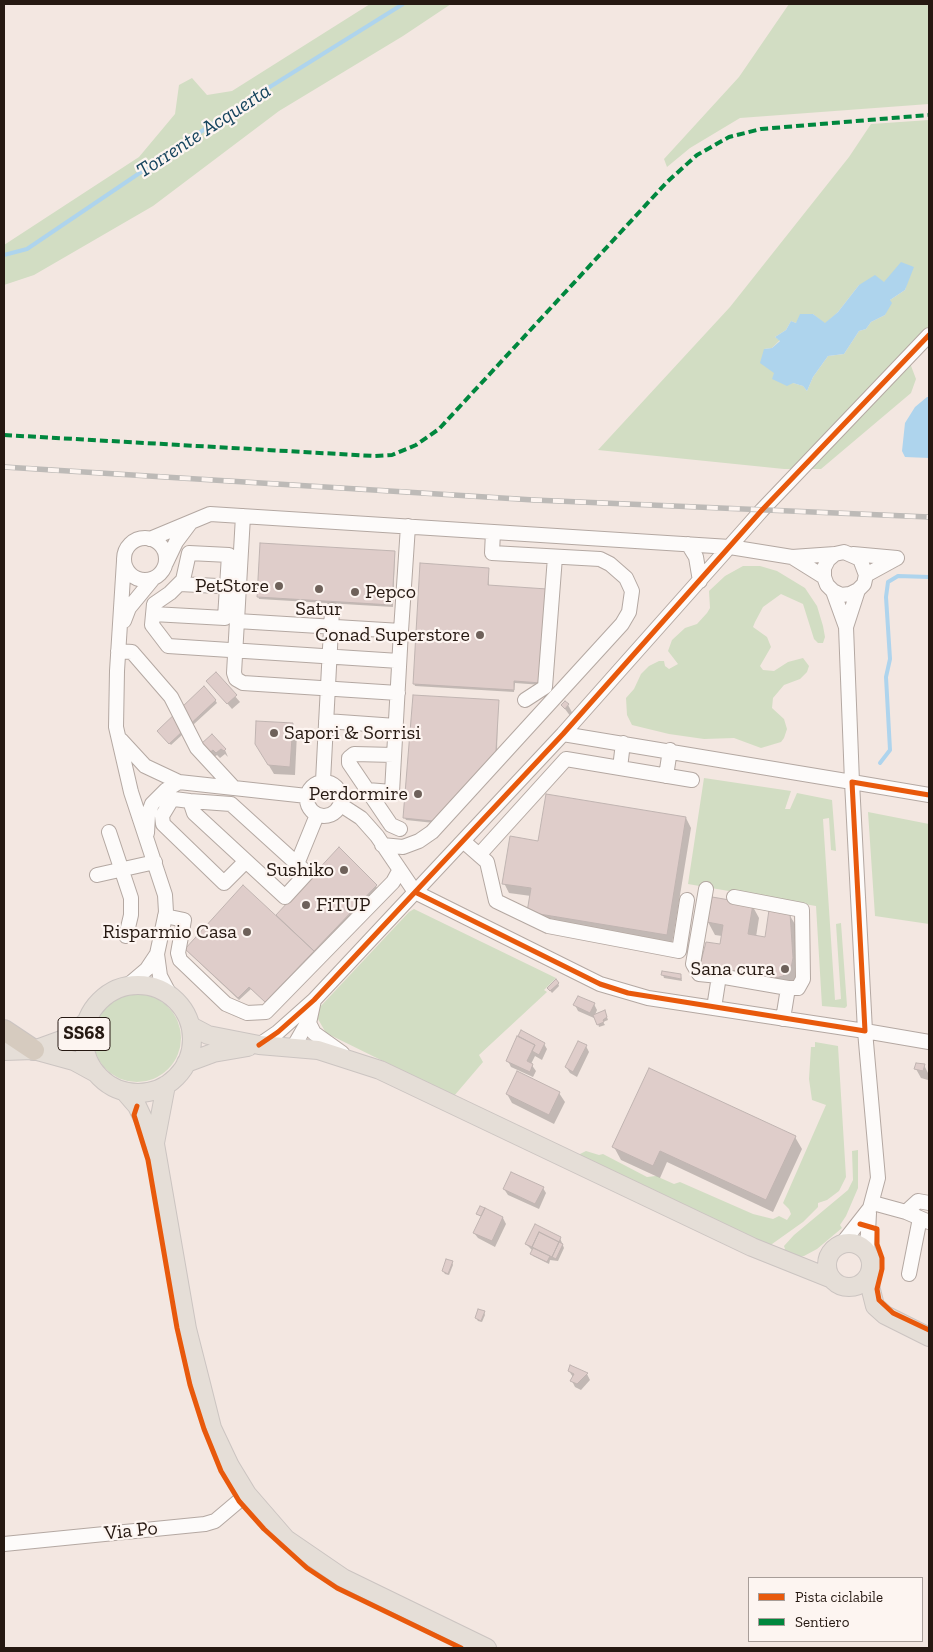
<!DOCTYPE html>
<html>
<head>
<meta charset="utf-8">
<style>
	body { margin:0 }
	#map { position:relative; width:933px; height:1652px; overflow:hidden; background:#f3e7e1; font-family:"Zilla Slab",serif }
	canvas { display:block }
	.frame { position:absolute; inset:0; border:5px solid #261912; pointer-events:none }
	.legend { position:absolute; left:748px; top:1577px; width:175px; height:65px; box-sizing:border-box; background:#fdf5f1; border:1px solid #a79d98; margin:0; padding:6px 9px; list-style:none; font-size:15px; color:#261912 }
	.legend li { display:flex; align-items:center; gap:10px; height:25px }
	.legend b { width:25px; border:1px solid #a79d98 }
</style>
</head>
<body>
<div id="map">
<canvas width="933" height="1652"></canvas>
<div class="frame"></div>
<ul class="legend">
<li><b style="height:6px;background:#e8590c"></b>Pista ciclabile</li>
<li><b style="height:6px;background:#00873e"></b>Sentiero</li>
</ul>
</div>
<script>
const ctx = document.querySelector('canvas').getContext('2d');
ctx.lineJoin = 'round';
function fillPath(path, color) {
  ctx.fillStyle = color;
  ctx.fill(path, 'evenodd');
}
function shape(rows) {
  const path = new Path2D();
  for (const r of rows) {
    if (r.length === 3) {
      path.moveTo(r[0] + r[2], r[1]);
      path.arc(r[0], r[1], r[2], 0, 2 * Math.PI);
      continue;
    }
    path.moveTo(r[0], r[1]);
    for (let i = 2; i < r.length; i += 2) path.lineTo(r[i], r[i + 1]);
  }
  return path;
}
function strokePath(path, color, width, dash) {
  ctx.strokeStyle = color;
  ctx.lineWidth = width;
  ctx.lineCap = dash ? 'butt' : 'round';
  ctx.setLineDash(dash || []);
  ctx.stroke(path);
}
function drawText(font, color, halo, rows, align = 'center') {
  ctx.font = font + ' "Zilla Slab",serif';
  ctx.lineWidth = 4.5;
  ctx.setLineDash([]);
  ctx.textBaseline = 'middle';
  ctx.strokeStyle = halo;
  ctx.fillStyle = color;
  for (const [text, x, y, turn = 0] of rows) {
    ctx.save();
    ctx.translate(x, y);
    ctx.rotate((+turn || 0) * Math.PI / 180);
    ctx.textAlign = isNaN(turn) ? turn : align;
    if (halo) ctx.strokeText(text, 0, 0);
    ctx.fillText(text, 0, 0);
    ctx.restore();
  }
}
const green = shape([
	[370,4,451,4,403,36,279,111,153,206,34,275,4,285,4,245,139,157,175,114,179,85,192,78,207,95,232,91],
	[789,4,929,4,929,104,740,118,690,148,667,167,664,159,739,77],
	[929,120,929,326,905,350,916,379,911,393,821,469,784,469,598,450,730,307,849,157,871,124],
	[908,280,905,290,890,300,885,315,871,322,866,329,859,331,844,354,828,356,813,377,807,391,803,386,793,383,764,349,772,348,780,340,775,337,786,330,791,321,796,323,813,314,825,324,838,312,859,285],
	[743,566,760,566,777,571,805,588,817,606,823,626,825,637,823,643,818,643,814,639,803,604,781,594,763,607,755,622,753,627,767,637,771,647,760,666,763,670,774,671,788,662,803,658,809,666,807,672,800,679,784,685,773,698,772,708,784,719,787,729,784,738,781,742,761,748,734,738,704,739,669,734,632,725,627,715,626,698,634,689,641,674,649,666,659,661,664,661,665,666,669,669,678,664,668,651,672,640,685,628,697,624,707,613,710,608,709,591,725,576],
	[704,778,791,791,785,809,790,809,797,793,832,800,836,851,831,850,829,818,823,819,835,1000,841,999,836,924,841,923,847,1006,845,1008,822,1006,816,906,688,884],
	[868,812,929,824,929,924,875,916],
	[414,909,556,978,544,990,547,992,479,1055,483,1062,454,1096,326,1033,318,1019,318,1009,409,912],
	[137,1038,44],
	[815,1042,838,1046,846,1177,839,1191,827,1200,818,1203,818,1207,803,1222,765,1249,574,1157,586,1151,599,1155,603,1154,647,1177,656,1176,674,1184,680,1182,753,1214,773,1219,779,1216,787,1220,791,1214,789,1209,783,1203,826,1105,812,1100,809,1079,811,1047,815,1047],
	[858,1150,858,1188,846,1216,840,1225,842,1228,817,1249,804,1256,792,1258,778,1255,785,1249,784,1246,794,1235,848,1190,853,1180,852,1151]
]);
const water = shape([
	[901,262,914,267,905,290,890,300,892,303,885,315,871,322,866,329,859,331,844,354,828,356,813,377,807,391,803,386,793,383,787,386,772,379,774,373,760,363,764,349,772,348,780,341,775,337,786,330,791,321,796,323,800,314,813,314,825,323,838,312,859,285,875,275,884,282],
	[927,397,929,397,929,458,905,457,902,451,905,423,915,407]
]);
const shadow = shape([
	[395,552,393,607,259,599,258,596],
	[488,569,489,586,542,685,515,683,514,692,415,686,414,683],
	[216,674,240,702,232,709,208,681],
	[215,700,217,703,171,745,160,733],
	[498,702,497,754,434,823,406,820,405,818],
	[562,705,568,705,573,714,571,717],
	[292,724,297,733,295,775,274,774,256,744],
	[212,736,225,750,228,757,225,754,220,758,217,755,213,758,206,750],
	[686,818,691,828,672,944,534,921,531,896,509,893,504,883,539,842],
	[339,849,376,886,383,899,267,1004,251,989,239,1000,188,952,276,917],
	[713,899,752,905,759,918,756,937,766,939,789,914,796,926,798,981,790,988,709,978,702,965,721,945,722,936,715,935,708,922],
	[663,975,681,976,682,981,664,978],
	[558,983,559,986,552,993,548,988],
	[594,1004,597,1010,595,1015,606,1014,608,1020,603,1022,605,1025,599,1027,595,1015,594,1018,578,1011,575,1005],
	[522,1031,544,1044,547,1049,542,1060,535,1056,531,1064,536,1071,533,1077,511,1067,508,1061],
	[586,1046,589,1052,577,1077,570,1073,566,1067],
	[924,1065,929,1075,928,1080,921,1078,916,1069],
	[517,1073,559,1093,565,1102,554,1124,512,1103,507,1094],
	[795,1137,802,1149,773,1212,667,1162,660,1178,621,1160,614,1147],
	[543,1188,546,1193,539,1209,508,1195,504,1189],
	[484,1209,503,1218,506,1224,495,1247,478,1238,474,1233,482,1217,477,1214],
	[560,1238,564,1248,558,1261,550,1260,549,1264,533,1256,533,1251,526,1244],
	[452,1262,453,1265,449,1275,445,1274,443,1271],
	[484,1312,485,1315,482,1322,478,1321,476,1318],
	[571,1366,587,1374,590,1380,581,1390,575,1387,572,1381,573,1377,569,1371]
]);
const stream = shape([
	[4,255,27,249,236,108,403,4],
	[880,763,890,750,886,677,890,659,886,597,888,582,898,576,929,577]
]);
const building = shape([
	[260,543,395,551,392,605,257,597,260,543],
	[420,563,489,568,488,585,547,589,541,683,514,681,514,690,413,684,420,563],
	[216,672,237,695,227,704,206,681,216,672],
	[204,686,216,700,169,744,157,731,204,686],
	[413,695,499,700,496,751,433,821,403,818,413,695],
	[565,701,569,704,565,709,561,705,565,701],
	[256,721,293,723,290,767,268,765,255,744,256,721],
	[212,734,226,749,224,751,221,749,216,753,213,750,209,753,201,744,212,734],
	[546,794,686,817,667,935,527,912,531,888,502,884,510,836,538,841,546,794],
	[339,847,377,885,314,951,276,915,339,847],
	[243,885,314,951,265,1002,249,987,238,998,185,949,243,885],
	[712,897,753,904,748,934,765,937,769,910,790,913,793,958,791,968,783,976,775,978,700,965,706,942,720,944,723,925,707,922,712,897],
	[662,971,681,974,681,979,661,975,662,971],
	[556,979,559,983,550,991,547,988,556,979],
	[578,996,595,1003,590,1013,573,1005,578,996],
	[605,1010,607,1017,603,1020,604,1022,597,1025,593,1015,605,1010],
	[521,1030,545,1043,539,1055,532,1051,535,1045,518,1036,521,1030],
	[517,1036,535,1045,527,1061,533,1064,530,1072,506,1061,517,1036],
	[578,1041,587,1045,573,1072,565,1067,578,1041],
	[916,1063,925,1064,923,1071,914,1069,916,1063],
	[649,1068,796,1136,766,1200,660,1151,653,1166,612,1147,649,1068],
	[517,1071,560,1092,549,1115,506,1094,517,1071],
	[511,1172,544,1187,535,1204,503,1189,511,1172],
	[480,1206,485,1208,481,1216,476,1214,480,1206],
	[485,1208,503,1217,492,1241,473,1233,485,1208],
	[535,1224,561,1237,559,1242,539,1232,532,1247,525,1244,535,1224],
	[539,1232,559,1242,552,1257,532,1247,539,1232],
	[559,1242,563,1244,556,1259,552,1257,559,1242],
	[533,1248,550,1256,547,1262,530,1254,533,1248],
	[446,1259,453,1261,448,1274,442,1271,446,1259],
	[478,1309,485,1311,481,1321,475,1318,478,1309],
	[570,1365,588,1373,577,1384,570,1381,574,1374,568,1371,570,1365]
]);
const minor = shape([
	[243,516,234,673,236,679,243,683,398,693],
	[145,559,21],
	[150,539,210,514,730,547,792,557,835,554],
	[688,544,696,557,700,581],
	[853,554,897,558],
	[792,557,824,577],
	[124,561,117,671,116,727,131,792,165,895,166,912,157,954,147,969,127,986],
	[166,563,176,542,191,522],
	[866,575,897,558],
	[180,584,236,587],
	[153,614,225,618,229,555,189,553,183,580,170,593,154,604,152,625,168,646,399,661],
	[124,621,129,608,152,580],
	[237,621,401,631,392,792,367,790],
	[846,627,858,590,864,584,866,575,860,559,844,552,835,554,828,560,824,568,824,577,827,585,833,591,841,595,850,594,858,590],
	[401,631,408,526],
	[118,651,132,652,171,697,197,748,234,788],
	[525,700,545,687,555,557],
	[326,721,396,726],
	[563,734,852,782,846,627,833,591],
	[121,740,145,766,179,782,307,796],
	[394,755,354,754,349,758,349,763,391,825,400,829],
	[620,768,623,743],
	[666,776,670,750],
	[323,781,332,610],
	[324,799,17],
	[190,801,194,813,285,897,307,873,231,804,190,801,174,799,171,801,162,816,163,824,224,883,246,861],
	[341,805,361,818,377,836,415,892,600,984,648,998,865,1031,852,782,929,795],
	[109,832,131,898,131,915,126,936],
	[147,833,148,815,152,804,166,790,179,782],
	[463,841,487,862,496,901,548,926,679,951,687,900],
	[382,845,403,847,419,841,432,832,622,624,629,612,632,591,626,578,610,564,600,559,492,553,493,532],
	[479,855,566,759,692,780],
	[297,864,317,815],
	[97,875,155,862],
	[706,889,693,964,699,974,719,976,714,1008],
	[734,897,802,910,803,979,798,988,788,988,783,1019],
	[165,916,184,920,178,953,180,960,226,1004,247,1013,266,1012,393,882,399,871],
	[157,954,160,976,170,995],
	[719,976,788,988],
	[314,1000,309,1023,314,1033,342,1053],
	[259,1045,278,1032,314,1000,563,734,762,510,929,335],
	[294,1046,310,1018],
	[873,1203,906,1212,929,1222],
	[906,1212,918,1201,929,1203],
	[841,1245,870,1208,878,1178,865,1031,929,1042],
	[867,1252,869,1213],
	[909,1274,920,1218],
	[4,1544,205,1524,215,1521,247,1494]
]);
const major = shape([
	[138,1039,54],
	[191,1026,208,1035,259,1045,318,1050,380,1070,752,1247,832,1279],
	[34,1050,74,1061,96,1073],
	[4,1051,34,1050,67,1038,87,1021],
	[186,1063,213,1053,248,1047],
	[124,1091,137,1106,155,1144,187,1329,201,1384,212,1428,230,1466,247,1494,286,1539,343,1578,487,1648],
	[155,1143,166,1085],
	[849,1265,22],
	[868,1278,875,1306,885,1315,929,1337]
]);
const highway = shape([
	[4,1030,34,1050]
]);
const rail = shape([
	[4,467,534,500,929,517]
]);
const quiet = shape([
	[4,435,374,456,392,455,416,445,439,429,667,182,697,155,729,137,761,129,929,115]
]);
const cycleway = shape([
	[415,892,600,984,628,993,865,1031,852,782,929,795],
	[259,1045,278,1032,314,1000,563,734,762,510,929,335],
	[137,1106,134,1115,148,1160,177,1328,190,1385,204,1429,221,1471,239,1501,264,1529,307,1568,337,1588,461,1648],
	[860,1224,877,1229,877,1244,882,1258,882,1269,877,1289,879,1300,893,1313,929,1330]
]);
const markers = [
	[279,586,5,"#6e615a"],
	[319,589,5,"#6e615a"],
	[355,592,5,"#6e615a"],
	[480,635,5,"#6e615a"],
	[274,733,5,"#6e615a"],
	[418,794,5,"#6e615a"],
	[344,870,5,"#6e615a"],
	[306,905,5,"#6e615a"],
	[247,932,5,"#6e615a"],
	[785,969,5,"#6e615a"]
];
const shields = [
	[84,1034,52]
];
const shieldNames = [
	["SS68",84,1034]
];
const poiNames = [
	["PetStore",269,586],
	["Pepco",365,592,"left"],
	["Satur",319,609,"center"],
	["Conad Superstore",470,635],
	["Sapori & Sorrisi",284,733,"left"],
	["Perdormire",408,794],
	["Sushiko",334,870],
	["FiTUP",316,905,"left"],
	["Risparmio Casa",237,932],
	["Sana cura",775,969]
];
const streetNames = [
	["Via Po",131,1531,-6]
];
const waterNames = [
	["Torrente Acquerta",204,131,-33]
];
fillPath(green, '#d2ddc3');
fillPath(water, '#aed4ed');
fillPath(shadow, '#0003');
strokePath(stream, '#aed4ed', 4);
fillPath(building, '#dfcdca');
strokePath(building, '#c0b4b1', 1);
strokePath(minor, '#b4a8a2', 16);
strokePath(major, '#cbc4c1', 20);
strokePath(highway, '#cbc4c1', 22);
strokePath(minor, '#fdfbfa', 14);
strokePath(major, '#e5ded7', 18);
strokePath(highway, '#d6cbbf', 20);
strokePath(rail, '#bdbab7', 5.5);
strokePath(rail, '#fdf5f1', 4, [11]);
strokePath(quiet, '#00873e', 4, [8, 4]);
strokePath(cycleway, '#e8590c', 5);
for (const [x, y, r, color] of markers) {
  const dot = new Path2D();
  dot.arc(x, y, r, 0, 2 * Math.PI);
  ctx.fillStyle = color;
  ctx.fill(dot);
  strokePath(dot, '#fdf5f1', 2);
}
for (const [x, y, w] of shields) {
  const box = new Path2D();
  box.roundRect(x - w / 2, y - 16.5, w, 33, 4);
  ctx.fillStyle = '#fdf5f1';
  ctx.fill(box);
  strokePath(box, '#261912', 1);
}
drawText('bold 19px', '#261912', null, shieldNames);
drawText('20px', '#261912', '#fdf5f1', poiNames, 'right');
drawText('20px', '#261912', '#fdf5f1', streetNames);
drawText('italic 21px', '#16445e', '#fdf5f1', waterNames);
</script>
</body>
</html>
